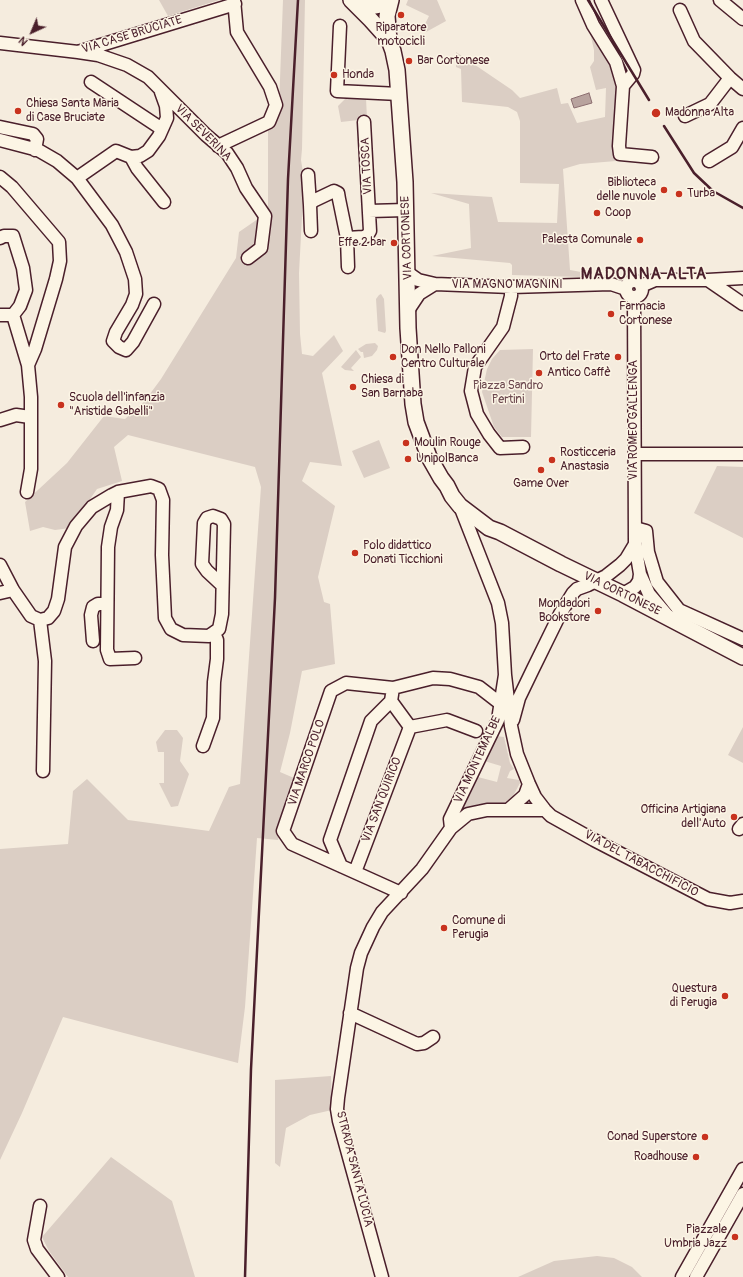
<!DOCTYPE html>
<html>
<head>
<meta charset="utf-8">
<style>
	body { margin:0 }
	#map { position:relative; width:743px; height:1277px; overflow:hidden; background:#f5ecde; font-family:Pangolin,sans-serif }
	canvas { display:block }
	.north { position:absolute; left:12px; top:12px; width:40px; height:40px; -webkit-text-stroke:3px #fcf5e5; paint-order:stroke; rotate:224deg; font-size:11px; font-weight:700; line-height:16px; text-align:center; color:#4a1f2b }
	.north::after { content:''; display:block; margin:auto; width:14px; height:18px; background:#4a1f2b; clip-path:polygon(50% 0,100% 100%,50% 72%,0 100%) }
</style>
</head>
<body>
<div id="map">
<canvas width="743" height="1277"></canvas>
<div class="north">N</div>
</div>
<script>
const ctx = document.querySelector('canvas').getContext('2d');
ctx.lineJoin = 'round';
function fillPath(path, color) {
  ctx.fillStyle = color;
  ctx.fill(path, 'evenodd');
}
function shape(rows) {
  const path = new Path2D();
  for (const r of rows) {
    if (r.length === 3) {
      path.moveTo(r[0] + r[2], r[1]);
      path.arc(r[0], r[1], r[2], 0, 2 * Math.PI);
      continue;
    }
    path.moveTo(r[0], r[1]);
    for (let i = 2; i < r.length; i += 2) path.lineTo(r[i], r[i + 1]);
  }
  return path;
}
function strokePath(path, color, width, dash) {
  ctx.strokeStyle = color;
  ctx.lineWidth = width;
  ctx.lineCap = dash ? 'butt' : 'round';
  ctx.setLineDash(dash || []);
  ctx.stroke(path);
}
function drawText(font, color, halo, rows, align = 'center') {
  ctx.font = font + ' Pangolin,sans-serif';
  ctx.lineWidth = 3;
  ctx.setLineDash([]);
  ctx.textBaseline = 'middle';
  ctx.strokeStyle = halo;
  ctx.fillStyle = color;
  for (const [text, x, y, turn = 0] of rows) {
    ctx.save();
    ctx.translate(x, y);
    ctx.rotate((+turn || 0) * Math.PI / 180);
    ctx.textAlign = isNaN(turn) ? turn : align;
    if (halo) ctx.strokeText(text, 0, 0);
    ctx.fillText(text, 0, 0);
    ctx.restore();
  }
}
const green = shape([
	[159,0,219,0,168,16],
	[283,0,305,0,302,149,301,160,304,179,299,273,300,334,302,354,313,356,334,335,343,351,322,373,342,466,310,462,302,481,335,506,318,577,324,602,330,604,335,664,302,671,290,733,280,772,294,778,278,840,257,838,245,1007,238,1063,63,1017,22,1113,0,1160,0,849,68,844,73,791,87,779,128,820,209,831,229,787,240,784,261,487,255,467,128,435,114,447,122,481,97,489,70,528,55,530,43,527,30,531,25,502,67,463,104,416,125,419,144,402,161,379,236,258,239,232,268,212,268,129,279,106],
	[408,0,437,0,446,21,426,32,422,30,429,16,406,5],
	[589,28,621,82,616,161,580,164,563,169,570,270,581,272,581,277,512,275,512,265,510,263,432,256,471,248,469,204,431,193,492,197,498,222,557,223,559,184,520,183,520,121,517,112,508,107,462,102,461,69,456,67,456,52,512,90,520,98,557,88,561,104,568,103,577,123,605,117,606,88,596,90,590,67,594,61,594,50],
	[347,97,366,98,367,119,341,122,338,106],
	[381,294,384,299,386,331,385,333,378,331,376,299,379,295],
	[375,343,378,346,377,350,372,356,364,358,363,352,361,352,358,349,366,344],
	[533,349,531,437,502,437,494,427,482,392,487,369,492,359,500,350],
	[356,350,361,357,351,368,354,371,345,370,341,367],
	[379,440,390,468,364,478,352,451],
	[717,466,743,467,743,538,694,513],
	[743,727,743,763,728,755],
	[165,730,177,730,183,738,180,761,189,774,178,806,171,807,159,783,164,783,164,752,158,752,156,742],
	[496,736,504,737,510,763,514,769,510,771,507,778,519,780,520,783,512,798,506,804,479,804,458,812,474,776,497,782,501,766,481,760],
	[331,1076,332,1110,310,1115,286,1128,280,1167,275,1163,275,1080],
	[111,1157,172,1201,195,1277,68,1277,49,1251,42,1237],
	[597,1256,614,1258,632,1267,642,1277,518,1277,554,1261]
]);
const water = shape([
	[589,93,592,103,574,108,571,99,589,93]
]);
const minor = shape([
	[582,0,593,25,616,62,623,86],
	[601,0,634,70,633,74,623,86,619,146,620,154,652,157],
	[720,0,743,19],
	[680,10,694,41,730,78,743,89],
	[340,26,337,91,399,94],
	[0,43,78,52,235,4],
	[78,52,98,55,127,65,148,77,206,135,227,153,237,168,246,188,265,216,261,248,248,258],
	[91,82,162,129],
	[685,116,710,104,730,78],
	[0,127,33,134,37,139,35,150],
	[0,140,38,150,57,161,77,178,112,225,126,252,135,279,136,294,132,305,116,332,113,341,119,347,126,350,133,342,154,304],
	[218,146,269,122,276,105,270,87,237,32,234,0],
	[131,157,137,168,164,202],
	[709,161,732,147,743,128],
	[308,175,310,205],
	[0,177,12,187,59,242,60,261,56,279,35,349,28,365],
	[77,178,116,151,131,157,140,156,148,151,159,136,167,118,166,106,161,92],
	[369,211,406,210],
	[311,231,310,205,313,201,334,191,338,193,339,199,347,238,363,237,367,236,370,231,364,122],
	[0,238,4,236,13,236,23,268,26,290,20,306,13,315],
	[347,238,348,267],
	[408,273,418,280,435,284,511,287,611,284,626,289],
	[708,280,743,304],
	[634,289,8],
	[641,286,655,280,708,280,743,278],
	[511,287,511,296,503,327,475,367,471,391,477,414,489,434,500,448,523,447],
	[634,297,635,544,640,574,649,594,666,614],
	[409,309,419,294,435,284],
	[0,315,13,315,28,365,31,397,31,469,27,492],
	[0,420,16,415,30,417],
	[635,454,743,454],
	[118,492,117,510,111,527,108,547,107,650,110,659,135,658],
	[635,528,646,531,648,552,657,582,679,610,743,639],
	[0,565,13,590,31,616,40,620,48,618,54,611,58,599,65,547,76,526,92,507,112,495,118,492,151,486,159,489,163,500,162,555,165,618,171,629,183,635,209,636,219,629,222,614,224,524,221,519,213,516,207,518,204,523,202,564,207,571,222,585],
	[0,593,13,590],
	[623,594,635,587,639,581,640,574],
	[40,620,45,661,43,771],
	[93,641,91,615,93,607,98,604,107,604],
	[505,675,511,726,517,754,529,784,535,797,545,810,551,816,594,840,708,899,730,903,743,901],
	[513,720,519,698,533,669,560,614,573,593,577,589,588,585,606,576,620,565,626,559,635,544],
	[410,727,447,720,476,731],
	[203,746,213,718,214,682,217,659,217,640,214,633],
	[508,810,525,795,529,784],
	[451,828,450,819,498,720,505,675,502,623,498,603,460,506],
	[739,829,743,824],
	[341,866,330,840,371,721,391,701,393,688],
	[355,872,410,727,391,701],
	[401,893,292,844,283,831,331,691,346,683,393,688,433,678,450,679,479,687,501,704],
	[350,1013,417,1044,424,1043,433,1037],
	[40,1206,34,1240,37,1249,58,1277],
	[382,1277,339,1121,337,1109,338,1098,357,968,361,953,373,927,382,912,422,869,451,828,468,814,487,810,545,810],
	[682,1277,743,1169],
	[696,1277,743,1194]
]);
const major = shape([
	[351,0,371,20,389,40,393,51,397,70,405,182,408,328,413,404,416,422,429,457,441,478,447,486,452,496,460,506,489,528,500,532,561,564,623,594,743,657],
	[354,1,369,7,380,5,387,0],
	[389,40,387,16,391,0]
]);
const rail = shape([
	[588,0,649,100],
	[664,126,694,173,713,191,743,208],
	[245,1277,251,1069,275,598,288,179,298,0]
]);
const markers = [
	[401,15,4,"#c8321e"],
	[409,61,4,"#c8321e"],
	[334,75,4,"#c8321e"],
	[18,111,4,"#c8321e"],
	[656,113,5,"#c8321e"],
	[664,190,4,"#c8321e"],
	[679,194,4,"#c8321e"],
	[597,213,4,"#c8321e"],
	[640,240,4,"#c8321e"],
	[394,243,4,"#c8321e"],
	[611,314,4,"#c8321e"],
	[393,357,4,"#c8321e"],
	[618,357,4,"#c8321e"],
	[539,373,4,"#c8321e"],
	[353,387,4,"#c8321e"],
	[61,405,4,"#c8321e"],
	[406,443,4,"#c8321e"],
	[408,459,4,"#c8321e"],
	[552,460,4,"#c8321e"],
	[541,470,4,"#c8321e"],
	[355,553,4,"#c8321e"],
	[598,611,4,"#c8321e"],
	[734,817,4,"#c8321e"],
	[444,928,4,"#c8321e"],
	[725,996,4,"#c8321e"],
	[705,1137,4,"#c8321e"],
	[696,1157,4,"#c8321e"],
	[735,1237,4,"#c8321e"]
];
const poiNames = [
	["Riparatore",401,28,"center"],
	["motocicli",401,42,"center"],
	["Bar Cortonese",417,61],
	["Honda",342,75],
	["Chiesa Santa Maria",26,104],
	["di Case Bruciate",26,118],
	["Madonna Alta",665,113],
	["Biblioteca",656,183,"right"],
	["delle nuvole",656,197,"right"],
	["Turba",687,194],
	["Coop",605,213],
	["Palesta Comunale",632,240,"right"],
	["Effe 2 bar",386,243,"right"],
	["Farmacia",619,307],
	["Cortonese",619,321],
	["Don Nello Palloni",401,350],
	["Centro Culturale",401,364],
	["Orto del Frate",610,357,"right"],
	["Antico Caffè",547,373],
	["Chiesa di",361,380],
	["San Barnaba",361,394],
	["Scuola dell'infanzia",69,398],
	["\"Aristide Gabelli\"",69,412],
	["Moulin Rouge",414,443],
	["Rosticceria",560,453],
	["Anastasia",560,467],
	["UnipolBanca",416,459],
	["Game Over",541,484,"center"],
	["Polo didattico",363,546],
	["Donati Ticchioni",363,560],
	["Mondadori",590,604,"right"],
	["Bookstore",590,618,"right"],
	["Officina Artigiana",726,810,"right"],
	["dell'Auto",726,824,"right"],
	["Comune di",452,921],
	["Perugia",452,935],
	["Questura",717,989,"right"],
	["di Perugia",717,1003,"right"],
	["Conad Superstore",697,1137,"right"],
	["Roadhouse",688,1157,"right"],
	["Piazzale",727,1230,"right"],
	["Umbria Jazz",727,1244,"right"]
];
const streetNames = [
	["VIA CASE BRUCIATE",132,35,-17],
	["VIA SEVERINA",203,133,45],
	["VIA TOSCA",367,166,-93],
	["VIA CORTONESE",407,238,-92],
	["VIA MAGNO MAGNINI",507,285],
	["VIA ROMEO GALLENGA",634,420,-90],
	["VIA CORTONESE",622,594,26],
	["VIA MONTEMALBE",478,760,-65],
	["VIA MARCO POLO",307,763,-71],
	["VIA SAN QUIRICO",382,800,-69],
	["VIA DEL TABACCHIFICIO",641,864,28],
	["STRADA SANTA LUCIA",354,1169,76]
];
const parkNames = [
	["Piazza Sandro",508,386],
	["Pertini",508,400]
];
const districtNames = [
	["MADONNA ALTA",644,275]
];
fillPath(green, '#dbcec4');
fillPath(water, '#b8a39e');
strokePath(water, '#8c6e70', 1);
strokePath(minor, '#4a1f2b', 15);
strokePath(major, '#4a1f2b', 18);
strokePath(minor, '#fcf5e5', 12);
strokePath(major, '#fcf5e5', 15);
strokePath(rail, '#4a1f2b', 2.5);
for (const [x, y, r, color] of markers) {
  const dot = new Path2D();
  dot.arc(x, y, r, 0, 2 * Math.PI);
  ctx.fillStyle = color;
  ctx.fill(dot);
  strokePath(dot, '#fcf5e5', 1.5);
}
drawText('12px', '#4a1f2b', '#fcf5e5', poiNames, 'left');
drawText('12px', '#4a1f2b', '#fcf5e5', streetNames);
drawText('12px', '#6e4b51', '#fcf5e5', parkNames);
ctx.letterSpacing = '1px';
drawText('bold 16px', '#4a1f2b', '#fcf5e5', districtNames);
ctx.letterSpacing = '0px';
</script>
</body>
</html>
